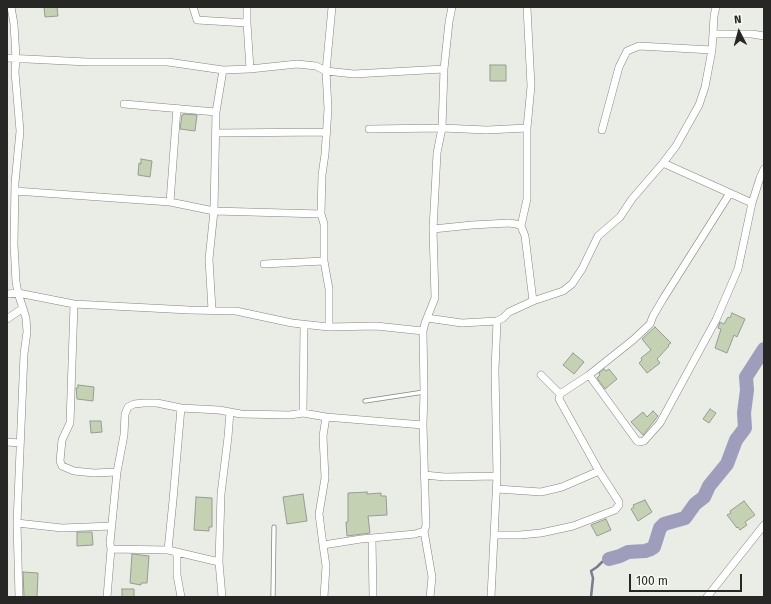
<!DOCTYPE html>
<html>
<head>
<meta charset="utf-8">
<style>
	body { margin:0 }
	#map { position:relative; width:771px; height:604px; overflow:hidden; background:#e9ede5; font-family:"Fira Sans",sans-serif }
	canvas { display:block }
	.frame { position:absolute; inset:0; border:8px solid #272825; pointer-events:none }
	.north { position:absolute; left:719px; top:12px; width:40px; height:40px; -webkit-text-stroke:3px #f7faf2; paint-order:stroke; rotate:354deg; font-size:11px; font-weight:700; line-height:16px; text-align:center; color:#272825 }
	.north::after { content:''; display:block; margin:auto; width:14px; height:18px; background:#272825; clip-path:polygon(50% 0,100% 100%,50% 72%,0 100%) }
	.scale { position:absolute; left:629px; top:574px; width:113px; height:18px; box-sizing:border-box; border:2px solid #272825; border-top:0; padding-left:5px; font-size:12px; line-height:14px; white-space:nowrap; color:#272825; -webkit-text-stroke:3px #f7faf2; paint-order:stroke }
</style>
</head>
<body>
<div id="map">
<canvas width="771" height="604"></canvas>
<div class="frame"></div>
<div class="north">N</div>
<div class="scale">100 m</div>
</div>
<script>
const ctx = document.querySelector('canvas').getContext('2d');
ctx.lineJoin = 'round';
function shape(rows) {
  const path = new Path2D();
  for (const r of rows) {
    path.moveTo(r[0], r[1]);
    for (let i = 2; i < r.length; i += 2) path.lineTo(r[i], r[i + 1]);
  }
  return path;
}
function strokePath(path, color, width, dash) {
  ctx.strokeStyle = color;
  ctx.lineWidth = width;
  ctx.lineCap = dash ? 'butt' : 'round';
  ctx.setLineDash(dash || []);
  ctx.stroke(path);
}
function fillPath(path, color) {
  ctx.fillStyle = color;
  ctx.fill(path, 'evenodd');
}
const stream = shape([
	[591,597,593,578,591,571,597,567,602,562,609,559]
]);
const river = shape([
	[609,559,620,556,628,552,645,551,651,549,654,547,660,528,664,524,685,518,695,504,704,497,709,486,727,464,736,440,745,428,744,413,747,390,746,377,764,349]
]);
const building = shape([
	[44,7,57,7,58,16,45,17,44,7],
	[490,65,506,65,506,81,490,81,490,65],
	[184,114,197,115,195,131,180,129,182,115,184,114],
	[141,159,152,161,150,177,138,175,139,163,141,164,141,159],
	[732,313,745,319,737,337,734,335,727,353,715,348,721,329,718,328,720,322,724,324,728,317,730,318,732,313],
	[655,327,671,343,668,345,669,346,657,359,660,363,647,373,639,363,642,360,641,358,651,350,642,339,655,327],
	[573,353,584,362,574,374,563,365,573,353],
	[604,369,606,371,609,369,617,379,605,389,597,378,600,375,599,373,604,369],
	[78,385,94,387,93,401,77,399,76,388,78,388,78,385],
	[710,409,716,413,709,423,703,419,710,409],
	[653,411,658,416,643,435,631,422,643,412,647,417,653,411],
	[90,421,101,421,102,432,91,433,90,421],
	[367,492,367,494,381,493,381,496,386,496,387,515,368,516,370,533,347,536,346,522,348,522,348,493,367,492],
	[303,494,307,521,287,524,283,497,303,494],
	[196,497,212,498,212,527,209,527,209,531,194,530,196,497],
	[645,500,652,512,638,521,631,509,634,507,633,505,645,500],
	[744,501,755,515,745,522,747,525,740,530,738,527,737,528,727,515,731,513,730,511,744,501],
	[606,519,611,530,597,536,591,525,606,519],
	[77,532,92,532,93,545,77,546,77,532],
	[132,554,149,556,147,583,141,583,141,585,130,583,132,554],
	[23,572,38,573,37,597,24,597,23,572],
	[122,589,134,589,134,597,122,597,122,589]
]);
const service = shape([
	[365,401,424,392],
	[273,597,274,527]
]);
const minor = shape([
	[11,7,14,24,16,58,15,72,20,131,15,183,14,244,16,282,18,293,26,318,27,332,24,354,17,523,19,597],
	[193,7,197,20,247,23,250,69],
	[247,7,247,23],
	[332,7,326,71,328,109,325,154,322,175,321,214,324,224,324,261,329,289,329,327,376,326,423,331],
	[527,7,531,86,527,128],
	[714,34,752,34,764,36],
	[7,58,87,62,168,62,223,70,250,69,297,64,316,66,326,71,354,74,444,69,449,22,452,7],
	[124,104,216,112],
	[369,129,442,128,487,130,527,128,527,199,521,226],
	[602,130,619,67,627,51,639,46,712,50],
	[216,133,327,132],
	[663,163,752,203],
	[15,191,170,202,214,211,216,112,223,70],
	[170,202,177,108],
	[433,229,472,225,509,223,516,224,521,226,525,236,533,301],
	[264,264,324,261],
	[7,294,18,293,74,304,189,310,236,311,292,323,329,327],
	[74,304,70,423,62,440,60,461,62,466,74,471,94,473,117,472],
	[212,310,209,259,214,211,321,214],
	[427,318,462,323,497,321,503,318,509,312,533,301,563,291,572,284,582,269,598,236,620,217,632,199,663,163,676,146,699,105,705,87,712,50,714,16,716,7],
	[7,319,23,308],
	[589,375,637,441,639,442,644,441,660,423,716,320,738,269,752,203,760,178,764,169],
	[560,394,589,375,633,340,650,324,653,316,663,299,730,193],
	[303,413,304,325],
	[7,442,20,443],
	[424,475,445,477,497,476,495,370,497,321],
	[497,489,541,492,562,487,599,471],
	[17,523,62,528,112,526],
	[424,531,432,577,430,597],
	[494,535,520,535,541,533,573,526,615,510,619,505,619,502,599,471,559,399,560,394,541,375],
	[372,538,373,597],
	[323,545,319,514,325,478,323,436,326,417],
	[168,550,173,500,181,408],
	[177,553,177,575,181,597],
	[219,562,168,550,111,549,110,543,117,472,124,435,125,414,128,407,134,404,144,403,157,403,181,408,219,410,241,414,290,415,303,413,326,417,423,425],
	[107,597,111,549],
	[222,597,219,562,221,494,228,437,230,412],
	[324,597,326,566,323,545,361,539,415,534,424,531,426,526,423,425,424,392,423,331,425,323,435,298,433,229,436,173,437,153,442,128,444,69],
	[491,597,497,476],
	[707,597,764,525]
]);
strokePath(stream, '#7a7a8f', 2.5);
strokePath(river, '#9e9dbc', 14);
fillPath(building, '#c4d1b3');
strokePath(building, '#989b94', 1);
strokePath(service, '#83867f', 5);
strokePath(minor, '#83867f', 8);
strokePath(service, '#fff', 3.5);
strokePath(minor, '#fff', 7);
</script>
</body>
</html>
